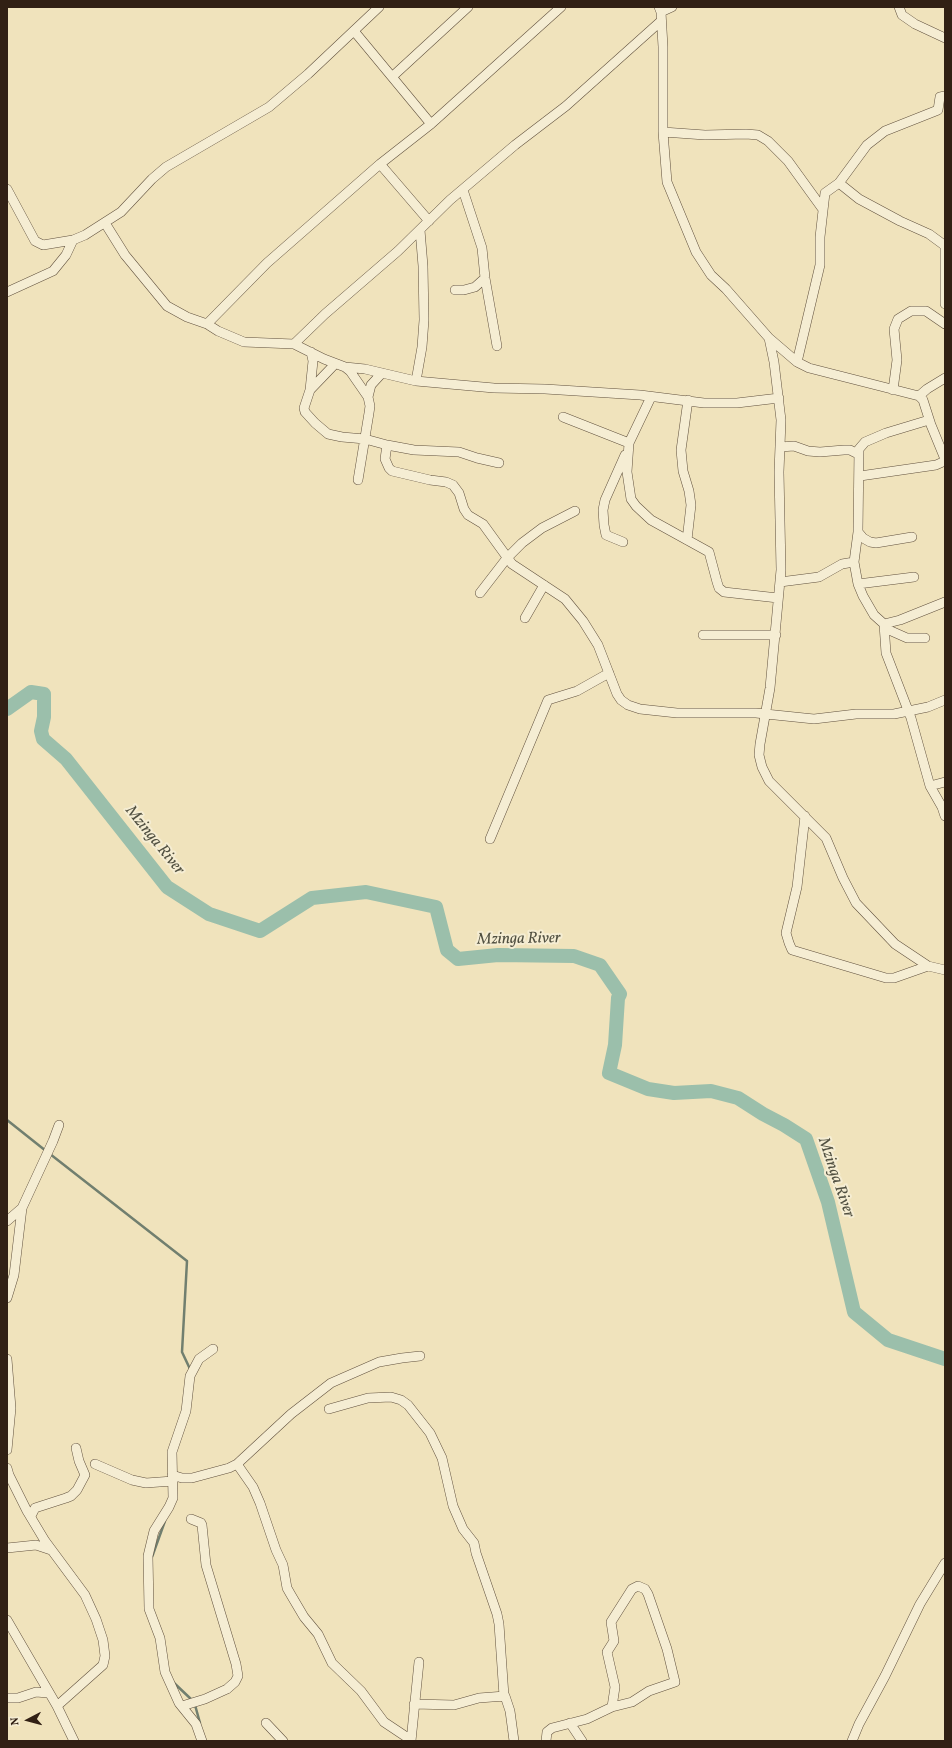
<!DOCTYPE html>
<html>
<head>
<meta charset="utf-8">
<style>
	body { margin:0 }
	#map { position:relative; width:952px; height:1748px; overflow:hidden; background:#f0e3bc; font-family:Vollkorn,serif }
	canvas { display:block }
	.frame { position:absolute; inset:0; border:8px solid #312014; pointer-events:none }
	.north { position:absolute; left:8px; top:1700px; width:40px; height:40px; -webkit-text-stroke:3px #f5edd3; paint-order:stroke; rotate:264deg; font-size:11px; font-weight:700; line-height:16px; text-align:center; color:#312014 }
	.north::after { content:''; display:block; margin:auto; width:14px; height:18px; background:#312014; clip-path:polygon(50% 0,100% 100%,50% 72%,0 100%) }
</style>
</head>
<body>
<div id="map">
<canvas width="952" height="1748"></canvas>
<div class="frame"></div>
<div class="north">N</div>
</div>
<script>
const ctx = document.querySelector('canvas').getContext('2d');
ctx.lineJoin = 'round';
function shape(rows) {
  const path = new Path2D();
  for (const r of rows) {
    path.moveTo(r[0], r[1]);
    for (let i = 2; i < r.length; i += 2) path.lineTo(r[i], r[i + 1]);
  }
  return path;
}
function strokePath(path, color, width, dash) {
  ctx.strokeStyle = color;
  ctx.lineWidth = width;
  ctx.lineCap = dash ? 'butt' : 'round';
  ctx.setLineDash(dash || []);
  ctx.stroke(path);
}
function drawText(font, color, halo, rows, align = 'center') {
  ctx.font = font + ' Vollkorn,serif';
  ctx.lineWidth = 4;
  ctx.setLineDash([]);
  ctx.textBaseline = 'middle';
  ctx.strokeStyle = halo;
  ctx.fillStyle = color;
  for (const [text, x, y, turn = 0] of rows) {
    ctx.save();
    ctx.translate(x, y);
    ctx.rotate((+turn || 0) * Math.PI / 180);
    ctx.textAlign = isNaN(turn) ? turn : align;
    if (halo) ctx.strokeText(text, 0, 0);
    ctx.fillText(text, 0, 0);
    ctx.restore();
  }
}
const stream = shape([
	[7,1120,46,1151],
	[50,1154,187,1261,182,1352,190,1369],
	[152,1557,165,1521],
	[173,1682,192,1700],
	[195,1705,200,1723]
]);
const river = shape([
	[7,709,31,692,44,694,44,717,41,731,43,739,66,759,167,887,209,914,260,931,312,898,366,892,436,907,447,950,458,959,498,955,574,956,600,965,620,994,618,998,615,1045,609,1073,648,1089,674,1093,711,1091,738,1098,763,1114,784,1125,806,1139,828,1202,854,1312,888,1340,945,1359]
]);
const minor = shape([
	[659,7,661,12,663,47,663,132,667,182,696,252,711,275,726,289,769,338,774,362,781,420,779,472,781,570,770,688,760,744,759,755,762,767,769,781,826,838,843,878,856,903,895,944,928,966,945,970],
	[899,7,902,15,915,24,945,38],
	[661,12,672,7],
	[354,31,431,124],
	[393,76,468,7],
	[663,132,705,135,746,134,758,135,768,141,788,161,822,208],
	[380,164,429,221],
	[839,183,859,199,900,221,929,234,944,245],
	[7,189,35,241,43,245,73,240,85,235,121,212,152,179,166,167,269,107,308,74,379,7],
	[463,190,482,248,485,278,497,346],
	[105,223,125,255,167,306,187,317,207,324,218,331,244,342,294,344,325,314,398,251,450,200,515,145,566,106,661,21],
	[945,245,945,304],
	[455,290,464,290,475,287,485,278],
	[7,292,53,271,66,255,73,240],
	[207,324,267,263,380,164,431,124,561,7],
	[769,338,797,362,809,368,919,396,923,400,931,425,945,459],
	[294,344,324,359,345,367,350,371,368,397,370,406,369,413,358,480],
	[311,352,313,361,310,390,304,408,305,412,315,423,328,434,342,437,365,439,387,445,385,459,389,468,392,471,430,480,446,482,453,485,459,493,464,509,468,515,483,524,512,564,565,599,583,621,598,645,617,694,621,700,628,705,640,709,677,713,756,713,814,719,856,714,894,714,928,707,945,700],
	[797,362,820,265,820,237,825,193,839,183,867,145,885,131,938,110,940,97,945,96],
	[345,367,365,369,416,381,494,388,545,389,640,395,704,403,737,403,779,398],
	[416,381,422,347,424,320,423,266,420,230],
	[310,390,335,364],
	[893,390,897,360,894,329,898,319,911,311,926,311,945,324],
	[919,396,927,389,945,378],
	[368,397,371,385,382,373],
	[651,397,629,443,627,472,631,499,636,506,651,520,709,552,717,582,719,588,724,592,778,598],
	[563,417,629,443],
	[929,420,886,433,865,442,859,449,858,532,854,562,858,584,863,596,874,615,884,624,886,653,911,718,930,786,942,807,945,816],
	[387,445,414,450,459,452,477,458,499,463],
	[780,447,794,446,808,451,820,452,844,450,850,450,858,454],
	[860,476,936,465,945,461],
	[858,532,863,538,870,542,876,543,912,537],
	[687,540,691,505,689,491,683,471,681,450,688,400],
	[623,542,606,535,604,525,603,510,605,500,625,455],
	[780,582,819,577,842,564,854,562],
	[858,584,914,577],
	[480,593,507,558,522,543,542,528,575,511],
	[525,618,544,585],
	[703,635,776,635],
	[925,638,907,638,889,630,884,624,900,620,945,602],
	[930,786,945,782],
	[805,816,797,887,786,933,789,943,792,950,886,978,894,978,928,966],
	[490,839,548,700,577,691,609,673],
	[7,1221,22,1208,53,1141,59,1125],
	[7,1298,14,1275,22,1208],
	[7,1359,11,1408,7,1450],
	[329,1409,368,1398,391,1397,401,1400,408,1405,430,1433,442,1458,453,1506,463,1529,474,1543,476,1553,497,1614,499,1624,504,1696],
	[95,1464,132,1480,146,1483,173,1481],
	[237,1464,253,1487,260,1503,276,1550,283,1565,287,1588,291,1595,304,1617,318,1634,332,1663,361,1691,384,1722,411,1740],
	[7,1468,9,1475,27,1511,45,1541,85,1595,96,1619,103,1640,105,1656,103,1665,57,1706],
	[172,1475,182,1478,192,1478,229,1468,237,1464,291,1414,331,1383,379,1362,402,1358,420,1356],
	[31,1516,35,1508,66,1498,71,1496,77,1490,85,1475,79,1461,76,1448],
	[7,1548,36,1545,51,1550],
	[7,1620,57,1706,74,1741],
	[7,1698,18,1698,36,1692,48,1693],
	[414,1704,454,1705,479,1698,505,1696,510,1711,514,1741],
	[182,1706,205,1699,227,1689,235,1682,238,1676,236,1664,206,1565,202,1525,201,1523,191,1519],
	[266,1723,283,1741],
	[570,1723,582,1741],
	[202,1741,196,1724,179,1703,165,1672,160,1638,149,1609,148,1556,154,1531,169,1507,173,1498,172,1452,186,1411,190,1376,199,1359,213,1349],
	[411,1741,419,1662],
	[546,1741,547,1732,552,1728,587,1719,612,1707,632,1702,649,1691,675,1682,667,1649,648,1594,645,1589,638,1586,632,1589,611,1622,614,1641,607,1652,615,1687,612,1707],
	[852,1741,859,1724,885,1676,920,1604,945,1563]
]);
const waterNames = [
	["Mzinga River",154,841,51],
	["Mzinga River",519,940,-1],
	["Mzinga River",835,1178,71]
];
strokePath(stream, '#717f6f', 2.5);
strokePath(river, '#9bbfab', 14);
strokePath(minor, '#61513e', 10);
strokePath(minor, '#f5edd3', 9);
drawText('italic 16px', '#515041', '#f5edd3', waterNames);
</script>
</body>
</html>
